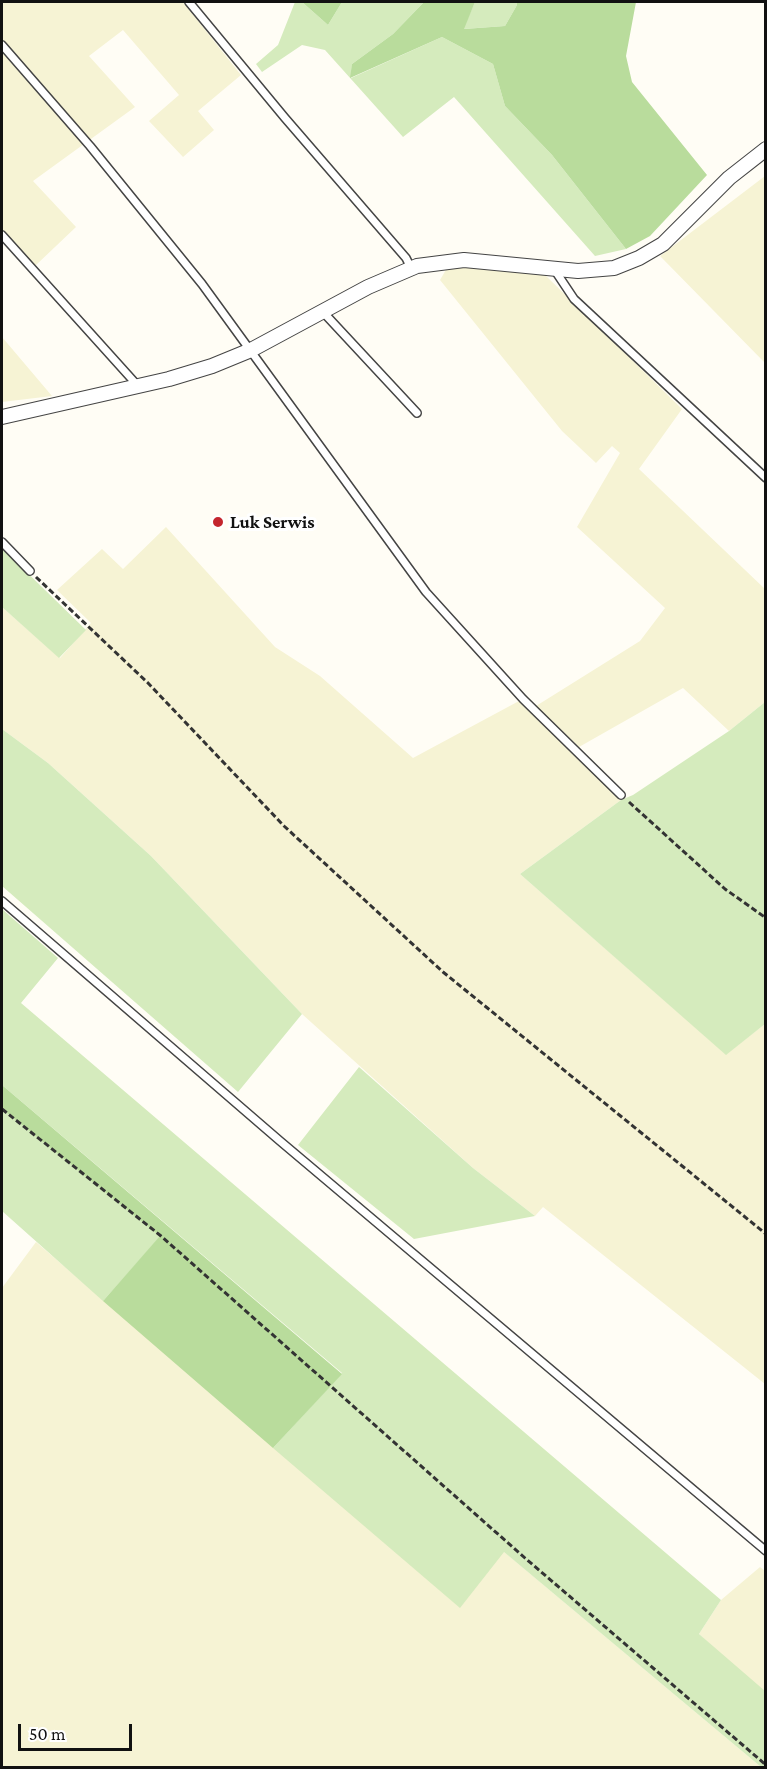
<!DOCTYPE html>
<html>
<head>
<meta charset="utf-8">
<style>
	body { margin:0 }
	#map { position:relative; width:767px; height:1769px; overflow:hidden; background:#fffdf5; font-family:"Crimson Pro",serif }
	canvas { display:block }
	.frame { position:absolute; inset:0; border:3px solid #111; pointer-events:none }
	.scale { position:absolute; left:18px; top:1724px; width:114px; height:27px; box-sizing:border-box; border:3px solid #111; border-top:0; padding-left:8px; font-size:18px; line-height:21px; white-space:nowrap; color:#111; -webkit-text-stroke:4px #fff; paint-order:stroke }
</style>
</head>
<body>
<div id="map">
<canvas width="767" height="1769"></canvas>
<div class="frame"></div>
<div class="scale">50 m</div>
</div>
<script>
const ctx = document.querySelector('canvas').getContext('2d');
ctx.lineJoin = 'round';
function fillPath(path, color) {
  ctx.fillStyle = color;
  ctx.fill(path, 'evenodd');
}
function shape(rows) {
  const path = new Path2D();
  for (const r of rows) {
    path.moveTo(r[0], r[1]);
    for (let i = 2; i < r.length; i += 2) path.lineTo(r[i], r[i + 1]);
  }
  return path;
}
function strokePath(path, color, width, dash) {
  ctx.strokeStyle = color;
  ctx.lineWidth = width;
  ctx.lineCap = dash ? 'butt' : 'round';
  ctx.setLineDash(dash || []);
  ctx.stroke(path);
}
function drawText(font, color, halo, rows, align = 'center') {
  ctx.font = font + ' "Crimson Pro",serif';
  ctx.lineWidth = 6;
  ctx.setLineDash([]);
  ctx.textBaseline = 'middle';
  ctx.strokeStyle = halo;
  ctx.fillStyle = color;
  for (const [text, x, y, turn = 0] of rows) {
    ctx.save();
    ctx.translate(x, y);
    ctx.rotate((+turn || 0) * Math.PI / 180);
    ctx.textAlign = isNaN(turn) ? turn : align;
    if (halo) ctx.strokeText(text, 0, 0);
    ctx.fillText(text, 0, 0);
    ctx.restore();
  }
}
const farmland = shape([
	[2,2,183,2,241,75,198,111,214,130,183,157,149,121,179,95,123,30,89,56,135,107,33,181,76,227,35,266,2,235],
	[765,176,765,363,660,256],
	[447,268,513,268,544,274,682,409,639,469,765,589,765,702,729,731,683,688,579,747,536,706,640,641,665,608,577,527,620,453,612,446,596,463,562,431,440,280],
	[2,337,52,396,2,402],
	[166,527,275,647,320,676,413,758,519,701,621,800,520,874,726,1054,765,1024,765,1384,543,1207,535,1216,473,1168,302,1014,151,856,48,763,2,729,2,607,60,658,91,623,57,590,102,549,123,569],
	[36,1242,460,1607,503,1551,761,1767,2,1767,2,1288],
	[760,1567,765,1571,765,1697,699,1634,721,1600]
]);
const green = shape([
	[295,2,302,2,328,25,342,2,424,2,393,34,352,64,351,78,442,37,493,64,505,106,552,155,626,249,595,256,454,97,403,137,325,50,302,45,262,72,256,64,278,45],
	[475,2,517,2,517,5,505,26,463,29],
	[2,548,86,630,59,658,2,607],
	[765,702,765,1024,726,1055,520,874,621,800,633,795,729,731],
	[2,729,48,763,151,856,302,1014,238,1092,2,886],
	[2,909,58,958,21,1003,721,1600,699,1634,765,1691,765,1767,761,1767,504,1552,460,1608,273,1448,342,1373,2,1085],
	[359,1067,473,1168,535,1216,414,1239,298,1145],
	[2,1109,161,1236,103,1301,2,1211]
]);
const forest = shape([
	[302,2,342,2,328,25],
	[424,2,475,2,464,29,505,26,517,5,517,2,636,2,626,56,632,82,707,175,650,236,626,249,552,155,505,106,493,64,442,37,350,78,352,64,393,34],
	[2,1085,342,1374,273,1448,103,1301,160,1236,2,1109]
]);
const path = shape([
	[36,577,148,683,284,826,443,972,766,1234],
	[629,802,725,889,766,918],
	[2,1109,161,1236,525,1558,766,1765]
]);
const lane = shape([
	[189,2,285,118,406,258,411,268],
	[2,45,90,146,202,284,426,592,523,699,621,795],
	[2,235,138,386],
	[554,269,574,299,766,478],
	[323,312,417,413],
	[2,542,30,571],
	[2,901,280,1141,766,1551]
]);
const street = shape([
	[2,417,169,379,212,366,251,350,368,287,417,266,464,260,578,271,614,268,639,258,663,244,729,178,766,149]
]);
const markers = [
	[218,522,6,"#c4262e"]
];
const poiNames = [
	["Luk Serwis",230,522]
];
fillPath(farmland, '#f6f3d4');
fillPath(green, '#d5ebbd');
fillPath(forest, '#b9dc9c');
strokePath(lane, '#444', 10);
strokePath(street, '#444', 16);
strokePath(path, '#333', 3, [6, 3]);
strokePath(lane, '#fff', 7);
strokePath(street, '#fff', 14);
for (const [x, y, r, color] of markers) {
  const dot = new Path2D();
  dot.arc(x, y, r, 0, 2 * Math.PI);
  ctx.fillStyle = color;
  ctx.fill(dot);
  strokePath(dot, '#fff', 2);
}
drawText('bold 18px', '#111', '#fff', poiNames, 'left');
</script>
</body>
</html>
